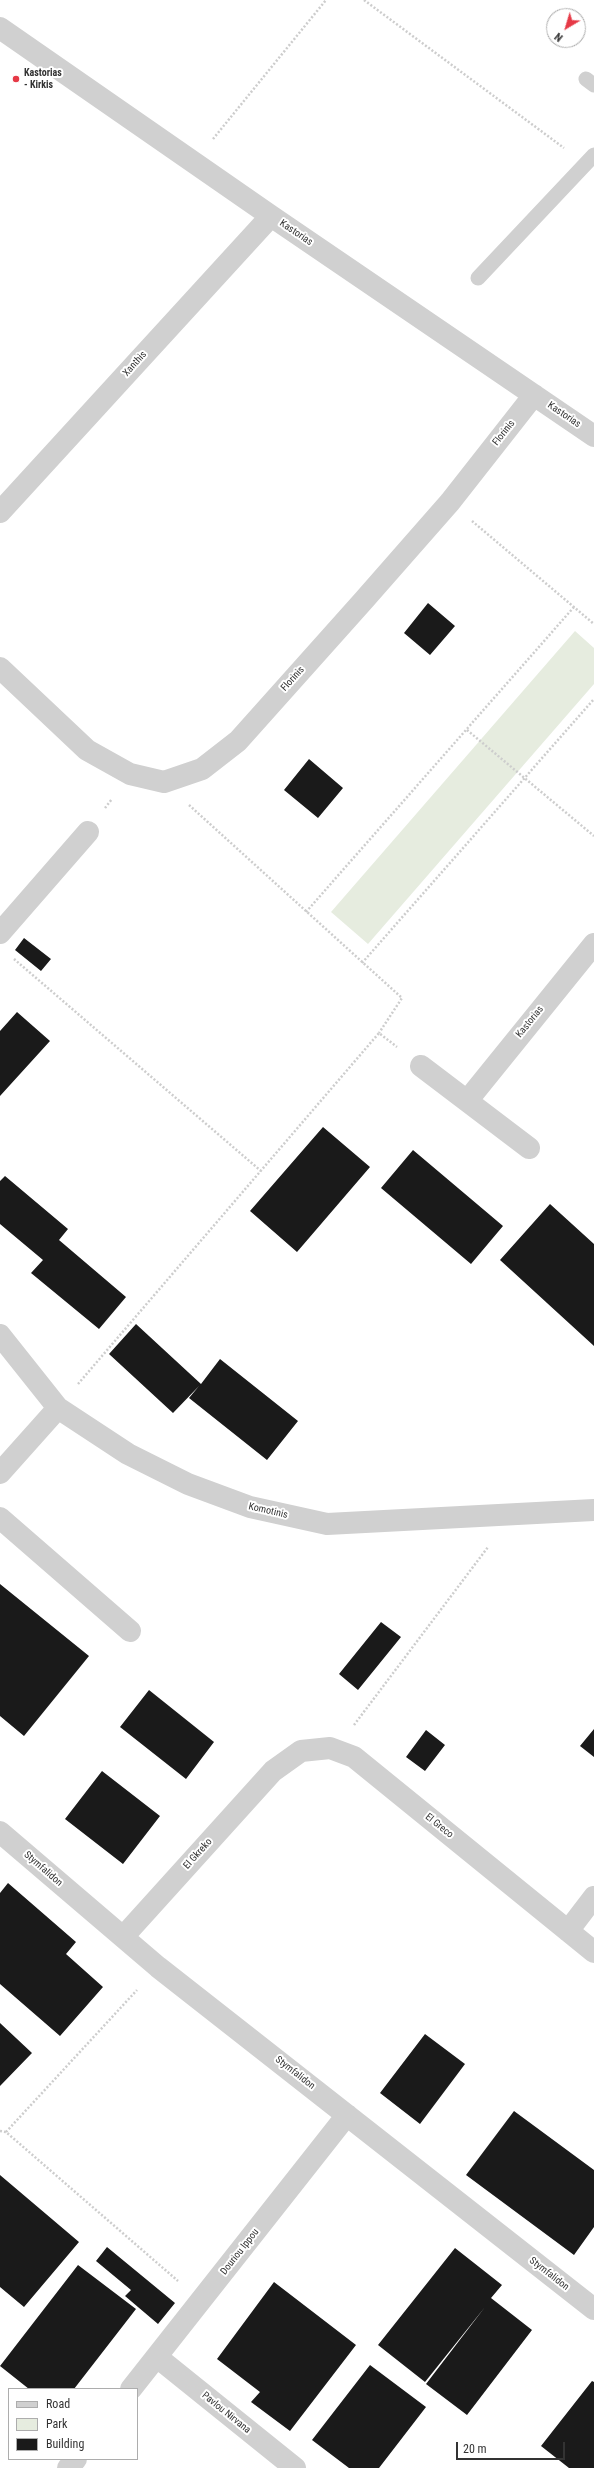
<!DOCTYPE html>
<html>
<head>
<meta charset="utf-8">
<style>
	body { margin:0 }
	#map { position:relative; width:594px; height:2468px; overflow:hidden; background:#fff; font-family:"Roboto Condensed",sans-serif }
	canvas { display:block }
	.legend { position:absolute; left:8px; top:2388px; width:130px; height:72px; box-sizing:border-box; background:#fff; border:1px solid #adadad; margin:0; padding:5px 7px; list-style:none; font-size:12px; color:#333 }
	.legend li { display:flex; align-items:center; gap:8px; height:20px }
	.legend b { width:20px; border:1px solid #adadad }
	.north { position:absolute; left:546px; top:8px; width:40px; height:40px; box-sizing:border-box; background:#fff; border:1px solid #adadad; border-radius:50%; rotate:218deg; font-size:11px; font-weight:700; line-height:16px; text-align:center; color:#333 }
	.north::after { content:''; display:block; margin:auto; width:14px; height:18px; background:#e63946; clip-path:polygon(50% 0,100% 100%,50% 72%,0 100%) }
	.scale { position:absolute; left:456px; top:2442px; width:109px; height:18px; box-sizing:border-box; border:2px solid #333; border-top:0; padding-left:5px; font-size:12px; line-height:14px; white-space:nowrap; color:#333; -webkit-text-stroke:3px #fff; paint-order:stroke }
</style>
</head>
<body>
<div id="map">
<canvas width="594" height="2468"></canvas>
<ul class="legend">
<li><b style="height:5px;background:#d0d0d0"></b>Road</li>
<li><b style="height:11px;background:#e6ecdf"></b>Park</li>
<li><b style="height:11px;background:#1a1a1a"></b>Building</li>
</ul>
<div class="north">N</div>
<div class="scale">20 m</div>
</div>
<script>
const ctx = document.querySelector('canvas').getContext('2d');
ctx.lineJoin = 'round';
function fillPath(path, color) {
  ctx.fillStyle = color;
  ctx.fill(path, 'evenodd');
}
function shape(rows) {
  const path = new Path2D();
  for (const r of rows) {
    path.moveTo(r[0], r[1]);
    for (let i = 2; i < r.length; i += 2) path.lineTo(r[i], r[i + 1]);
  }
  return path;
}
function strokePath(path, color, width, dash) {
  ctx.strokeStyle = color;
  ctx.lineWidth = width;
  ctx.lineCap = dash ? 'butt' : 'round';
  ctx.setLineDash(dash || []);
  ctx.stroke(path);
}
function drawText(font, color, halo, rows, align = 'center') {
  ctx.font = font + ' "Roboto Condensed",sans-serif';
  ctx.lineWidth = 4;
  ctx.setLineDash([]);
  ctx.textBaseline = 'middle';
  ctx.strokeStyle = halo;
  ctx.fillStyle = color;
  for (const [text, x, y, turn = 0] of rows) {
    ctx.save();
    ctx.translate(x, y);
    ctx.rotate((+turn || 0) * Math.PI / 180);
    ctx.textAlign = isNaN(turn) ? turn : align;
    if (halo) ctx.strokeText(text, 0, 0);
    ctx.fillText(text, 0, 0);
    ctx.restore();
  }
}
const green = shape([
	[575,631,594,648,594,684,368,944,331,912]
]);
const building = shape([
	[428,603,455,626,430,655,404,633],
	[309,759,343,788,318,818,284,790],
	[24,938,51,959,41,971,15,950],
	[17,1012,50,1041,0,1096,0,1031],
	[323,1127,370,1167,297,1252,250,1211],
	[413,1150,503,1226,471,1264,381,1188],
	[5,1176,68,1229,59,1240,126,1297,99,1329,31,1273,43,1260,0,1224,0,1181],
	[550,1204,594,1244,594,1346,500,1260],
	[136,1324,201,1384,220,1359,298,1421,267,1460,189,1398,199,1386,173,1413,109,1354],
	[0,1584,89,1656,24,1736,0,1716],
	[381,1622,401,1637,358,1690,339,1674],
	[149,1690,214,1742,186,1779,120,1727],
	[594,1729,594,1757,580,1746],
	[426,1730,445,1745,425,1771,406,1757],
	[102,1771,160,1816,123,1864,65,1819],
	[8,1883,76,1942,66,1954,103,1987,60,2036,0,1984,0,1893],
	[0,2023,32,2053,0,2086],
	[425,2034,465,2064,420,2124,380,2093],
	[514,2111,594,2170,594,2227,574,2255,466,2175],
	[0,2175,79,2242,24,2307,0,2287],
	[107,2247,175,2303,158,2324,125,2296,131,2290,96,2261],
	[455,2248,502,2285,491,2298,532,2330,467,2415,426,2384,485,2307,425,2382,378,2345],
	[78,2265,136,2309,74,2389,29,2389,0,2366],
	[274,2282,356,2345,290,2431,251,2402,260,2392,217,2359],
	[370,2365,426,2407,379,2468,349,2468,312,2440],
	[592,2381,594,2382,594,2468,569,2468,541,2446]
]);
const path = shape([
	[364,0,564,148],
	[213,139,326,0],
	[472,521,594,624],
	[467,730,594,836],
	[189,805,402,998,379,1033],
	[105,808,112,799],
	[306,912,574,607],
	[14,959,261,1171],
	[362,963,594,699],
	[78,1384,379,1033,397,1047],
	[354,1725,488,1547],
	[0,2131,6,2132,178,2281],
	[6,2132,137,1990]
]);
const lane = shape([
	[586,79,594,85],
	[478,278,594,155]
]);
const street = shape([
	[0,28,271,216,594,436],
	[0,512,271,216],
	[0,668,87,750,130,774,164,782,202,769,238,741,364,600,450,502,534,395],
	[0,933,88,832],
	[421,1066,529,1148],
	[467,1101,594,944],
	[0,1335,58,1408,128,1454,188,1484,250,1507,327,1524,594,1510],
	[0,1473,58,1408],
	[0,1518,130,1631],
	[0,1832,158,1967,594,2309],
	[568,1931,594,1897],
	[123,1937,273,1771,301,1751,330,1748,354,1757,594,1952],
	[157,2357,295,2468],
	[131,2389,347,2115],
	[68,2468,76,2459]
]);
const markers = [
	[16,79,4,"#e63946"]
];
const poiNames = [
	["Kastorias",24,73],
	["- Kirkis",24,85]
];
const streetNames = [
	["Kastorias",296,233,34],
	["Xanthis",135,364,-48],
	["Kastorias",564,415,34],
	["Florinis",504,433,-52],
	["Florinis",293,679,-48],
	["Kastorias",530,1022,-51],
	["Komotinis",268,1511,13],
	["El Greco",439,1826,39],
	["El Gkreko",198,1854,-48],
	["Stymfalidon",43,1869,41],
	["Stymfalidon",295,2073,38],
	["Douriou Ippou",240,2252,-52],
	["Stymfalidon",549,2274,38],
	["Pavlou Nirvana",226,2413,39]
];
fillPath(green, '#e6ecdf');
fillPath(building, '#1a1a1a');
strokePath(path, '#cdcdcd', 2.5, [2, 2]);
strokePath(lane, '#d0d0d0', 15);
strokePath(street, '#d0d0d0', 22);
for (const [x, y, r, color] of markers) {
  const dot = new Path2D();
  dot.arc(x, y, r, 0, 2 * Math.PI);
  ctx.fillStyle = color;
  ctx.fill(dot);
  strokePath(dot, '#fff', 1.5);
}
drawText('bold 10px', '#333', '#fff', poiNames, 'left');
drawText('10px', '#333', '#fff', streetNames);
</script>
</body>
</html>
